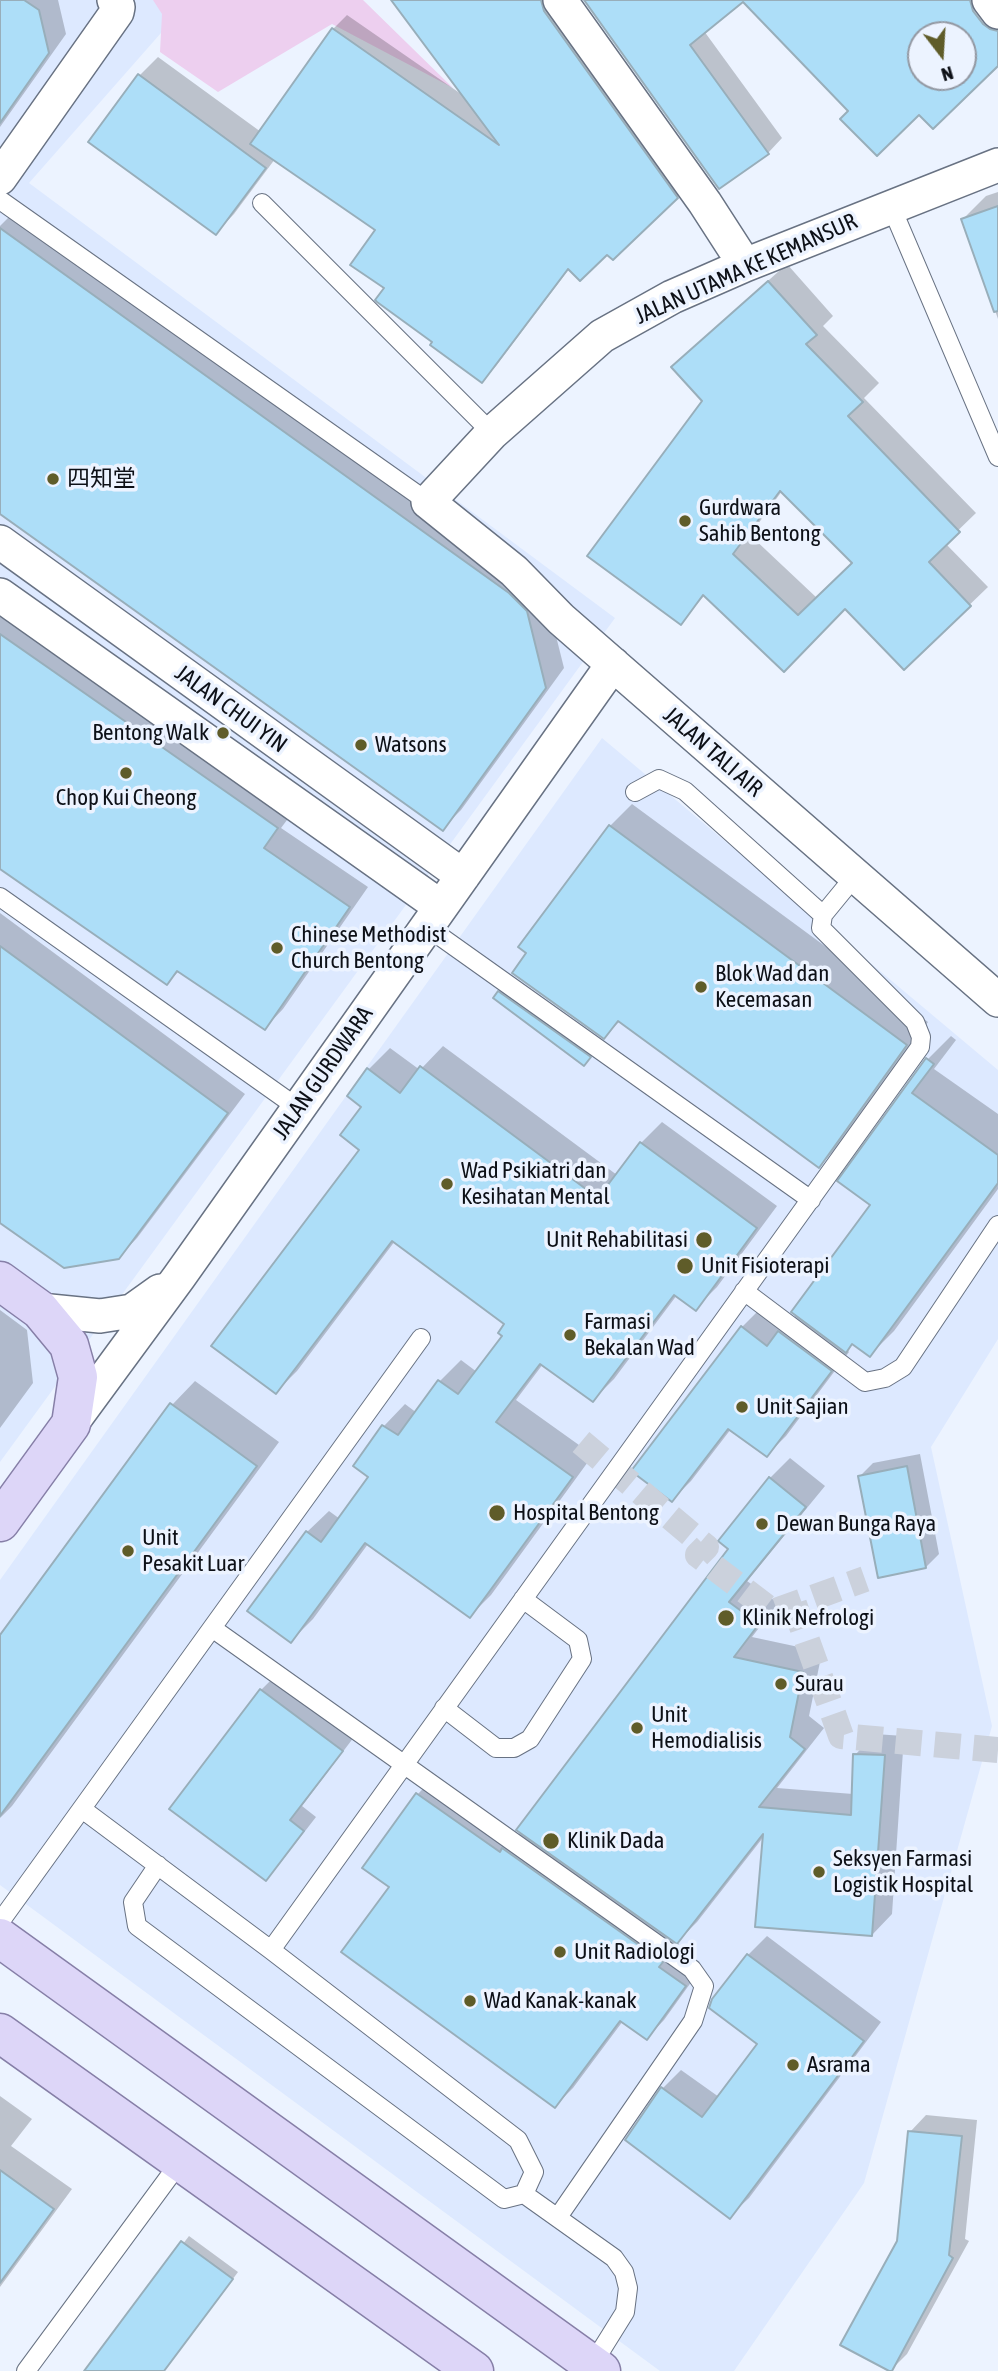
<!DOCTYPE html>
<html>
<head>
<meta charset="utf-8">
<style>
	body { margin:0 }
	#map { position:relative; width:998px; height:2371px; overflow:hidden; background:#ecf3ff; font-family:"Asap Condensed",sans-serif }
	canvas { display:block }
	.north { position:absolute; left:907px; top:21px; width:70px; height:70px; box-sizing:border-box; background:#ecf3ff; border:2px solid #9398a2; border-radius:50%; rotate:163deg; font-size:19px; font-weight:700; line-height:28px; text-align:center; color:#0d1017 }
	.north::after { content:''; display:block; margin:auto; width:24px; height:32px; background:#5f5c29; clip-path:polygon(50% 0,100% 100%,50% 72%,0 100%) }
</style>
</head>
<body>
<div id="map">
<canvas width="998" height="2371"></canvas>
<div class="north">N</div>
</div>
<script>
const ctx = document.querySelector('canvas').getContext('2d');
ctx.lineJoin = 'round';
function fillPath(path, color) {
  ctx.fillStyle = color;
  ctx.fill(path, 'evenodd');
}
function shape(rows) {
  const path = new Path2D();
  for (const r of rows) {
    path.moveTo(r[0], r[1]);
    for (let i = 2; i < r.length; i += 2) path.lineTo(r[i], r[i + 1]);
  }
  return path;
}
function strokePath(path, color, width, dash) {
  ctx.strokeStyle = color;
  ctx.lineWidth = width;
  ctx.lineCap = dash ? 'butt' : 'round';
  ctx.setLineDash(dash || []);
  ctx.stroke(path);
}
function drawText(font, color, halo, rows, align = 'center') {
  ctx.font = font + ' "Asap Condensed","Noto Sans SC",sans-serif';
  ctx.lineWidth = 7;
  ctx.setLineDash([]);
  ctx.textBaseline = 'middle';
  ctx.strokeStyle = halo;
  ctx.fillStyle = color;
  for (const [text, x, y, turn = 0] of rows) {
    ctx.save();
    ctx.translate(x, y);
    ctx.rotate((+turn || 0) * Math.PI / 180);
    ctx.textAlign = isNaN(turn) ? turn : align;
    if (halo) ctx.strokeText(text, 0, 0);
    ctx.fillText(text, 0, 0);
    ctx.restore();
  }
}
const built = shape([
	[0,0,190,0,29,183,615,618,0,1462],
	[602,738,998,1070,998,1339,931,1447,992,1726,864,2183,734,2371,660,2371,0,1885,0,1580]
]);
const green = shape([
	[153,0,363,0,453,88,332,24,218,92,160,52,162,14]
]);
const shadow = shape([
	[0,0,58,0,66,34,0,127],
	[393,0,561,0,691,183,677,197,607,252,570,268,496,366,482,381,435,342,386,288,377,230,275,159,234,214,216,233,140,75,158,57,261,132,333,29,347,15,464,96],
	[586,0,743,0,704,31,782,138,768,153,719,187],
	[743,0,990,0,998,10,998,64,919,112,850,111],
	[921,35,963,35,963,77,921,77],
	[998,192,998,319,963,219,986,196],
	[18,208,545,592,564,668,461,810,442,829,0,512,0,226],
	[787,264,833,316,823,326,879,383,864,398,976,513,945,543,988,587,904,668,845,606,801,652,705,595,681,622,704,401,691,349],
	[782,491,854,563,817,598,750,535],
	[0,603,296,808,281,828,368,887,283,1009,265,1028,180,970,167,983,0,867],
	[632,804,928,1022,841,1144,819,1166,621,1020,604,1037,610,826],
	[0,913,245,1094,137,1238,118,1258,0,1221],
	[505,986,595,1050,590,1057,499,993],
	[951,1036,956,1040,934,1069,998,1114,998,1189,894,1331,870,1355,853,1343,847,1350,849,1352,786,1436,767,1455,731,1429,691,1481,672,1500,742,1327,761,1308,785,1327,797,1314,872,1204,840,1181,927,1060],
	[443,1046,617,1175,641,1143,662,1122,777,1206,717,1287,695,1309,677,1295,614,1379,593,1400,543,1364,516,1400,593,1455,491,1595,470,1616,368,1544,313,1619,291,1641,307,1532,329,1511,340,1519,371,1476,355,1465,384,1426,405,1404,417,1413,440,1381,461,1360,477,1372,504,1335,506,1324,395,1241,297,1371,276,1392,362,1149,363,1107,349,1096,369,1069,390,1048,420,1070],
	[0,1310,27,1330,33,1383,0,1428],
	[195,1381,279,1442,12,1806,0,1818,0,1638,172,1405],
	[920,1454,939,1554,926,1567,860,1476,873,1463],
	[790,1458,825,1486,747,1581,778,1603,752,1637,822,1652,809,1716,824,1728,777,1788,853,1794,855,1755,875,1734,904,1736,892,1914,872,1935,765,1835,697,1922,677,1942,679,1944,676,1948,702,1967,664,2020,647,2038,623,2021,573,2088,555,2106,391,1886,418,1794,435,1776,518,1835,730,1549,770,1478],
	[274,1677,354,1737,302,1806,316,1817,278,1866,265,1879,172,1808,261,1690],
	[767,1936,881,2022,749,2198,730,2216,663,2088,681,2070,719,2097,760,2044,748,1955],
	[0,2096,32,2119,11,2146,72,2189,0,2287],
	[926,2115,977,2120,965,2239,969,2241,907,2354,891,2370,899,2241,910,2132],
	[189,2236,238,2272,164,2371,86,2371]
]);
const building = shape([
	[0,0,24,0,39,10,49,53,0,123,0,0],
	[391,0,541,0,544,11,678,198,613,260,607,255,580,281,568,269,482,383,430,345,432,342,377,302,375,300,384,288,350,265,375,230,250,144,332,28,499,145,391,0],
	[584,0,970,0,973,11,983,24,990,29,998,31,998,66,933,129,919,115,877,156,840,119,848,111,743,2,690,45,769,154,719,189,584,0],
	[921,35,963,35,963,77,921,77,921,35],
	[138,74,266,168,216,235,88,142,138,74],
	[998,206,998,311,994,312,961,219,998,206],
	[0,228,509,593,527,611,546,688,443,831,0,514,0,228],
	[768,281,817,335,806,344,863,402,848,416,960,532,929,562,971,606,904,670,845,609,784,672,703,595,681,625,587,556,702,401,671,367,768,281],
	[780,491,852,563,798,615,733,554,780,491],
	[0,634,278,828,264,848,350,907,265,1030,177,971,167,985,0,869,0,634],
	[609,825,907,1045,819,1168,618,1021,604,1039,512,973,526,953,518,947,609,825],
	[0,946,228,1113,119,1259,64,1268,0,1223,0,946],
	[498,991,591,1057,584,1066,493,998,498,991],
	[926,1058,934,1064,912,1093,998,1155,998,1183,870,1357,852,1344,846,1353,791,1312,870,1205,837,1181,926,1058],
	[420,1066,598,1198,640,1142,757,1228,696,1311,674,1295,593,1402,540,1364,496,1422,573,1477,470,1618,365,1543,291,1643,247,1611,306,1531,321,1542,368,1477,353,1466,382,1425,398,1435,438,1380,458,1394,502,1336,498,1333,504,1324,392,1241,276,1394,211,1346,359,1150,340,1135,361,1107,347,1096,367,1068,400,1093,420,1066],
	[741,1326,767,1346,778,1331,832,1371,767,1457,728,1429,672,1502,631,1471,741,1326],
	[170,1403,257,1466,0,1816,0,1635,170,1403],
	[907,1466,926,1568,878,1578,858,1476,907,1466],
	[769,1477,806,1507,729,1602,759,1624,734,1657,803,1672,790,1737,805,1749,759,1807,851,1815,853,1754,885,1755,872,1936,755,1927,763,1834,677,1944,516,1830,728,1549,718,1541,769,1477],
	[260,1689,343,1751,290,1820,304,1831,266,1881,169,1809,260,1689],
	[416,1793,500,1852,502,1848,663,1962,659,1967,686,1986,647,2040,620,2021,555,2108,341,1952,389,1887,362,1868,416,1793],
	[747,1954,864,2041,730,2219,625,2140,661,2087,702,2117,757,2044,709,2008,712,1999,747,1954],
	[908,2131,962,2136,949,2255,953,2258,892,2371,889,2371,840,2345,897,2241,908,2131],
	[0,2170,54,2209,0,2283,0,2170],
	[181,2241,233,2279,164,2371,84,2371,181,2241]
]);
const pedestrianTunnel = shape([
	[581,1442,706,1547,698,1555,773,1612,865,1579],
	[794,1604,841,1736,998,1750]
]);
const service = shape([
	[0,200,428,502],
	[262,203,492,433],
	[891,206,998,457],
	[635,792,659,779,685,791,823,915],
	[0,897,298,1108],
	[427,927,811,1200],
	[744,1291,865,1382,885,1378,903,1367,998,1225],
	[212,1628,692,1969,704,1986,693,2021,558,2217],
	[444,1708,496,1748,514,1748,530,1739,582,1659,578,1640,523,1599],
	[82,1809,271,1950,518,2140,534,2172,524,2194],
	[158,1865,133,1902,137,1926,504,2199,524,2194,614,2258,624,2272,628,2288,625,2312,592,2365],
	[0,1922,421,1338],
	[271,1950,920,1047,921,1037,915,1022,821,928,823,915,855,876],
	[26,2371,180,2162]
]);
const minor = shape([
	[560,0,705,203,745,265],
	[989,0,998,12],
	[998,165,745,265,672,297,602,336,492,433,428,502,514,571,561,619,998,1000],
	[0,178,117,12,118,7,114,0],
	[0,542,463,876],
	[0,595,441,907],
	[40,1310,100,1316,132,1311,160,1291],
	[71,1424,179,1277,613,664]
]);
const primary = shape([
	[0,1281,40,1310,69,1345,78,1377,71,1424,0,1522],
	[0,1938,601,2371],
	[0,2033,474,2371]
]);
const markers = [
	[53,479,7,"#5f5c29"],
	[685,521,7,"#5f5c29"],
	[223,733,7,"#5f5c29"],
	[361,745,7,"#5f5c29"],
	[126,773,7,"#5f5c29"],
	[277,948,7,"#5f5c29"],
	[701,987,7,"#5f5c29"],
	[447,1184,7,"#5f5c29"],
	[704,1240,9,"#5f5c29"],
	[685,1266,9,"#5f5c29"],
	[570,1335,7,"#5f5c29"],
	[742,1407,7,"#5f5c29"],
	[497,1513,9,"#5f5c29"],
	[762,1524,7,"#5f5c29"],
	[128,1551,7,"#5f5c29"],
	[726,1618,9,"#5f5c29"],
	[781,1684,7,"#5f5c29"],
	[637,1728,7,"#5f5c29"],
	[551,1841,9,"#5f5c29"],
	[819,1872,7,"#5f5c29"],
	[560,1952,7,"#5f5c29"],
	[470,2001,7,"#5f5c29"],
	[793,2065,7,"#5f5c29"]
];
const streetNames = [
	["JALAN UTAMA KE KEMANSUR",746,269,-24],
	["JALAN CHUI YIN",231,709,36],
	["JALAN TALI AIR",713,752,41],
	["JALAN GURDWARA",323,1073,-55]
];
const poiNames = [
	["四知堂",67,479],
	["Gurdwara",699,508],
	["Sahib Bentong",699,534],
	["Bentong Walk",209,733,"right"],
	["Watsons",375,745],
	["Chop Kui Cheong",126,798,"center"],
	["Chinese Methodist",291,935],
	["Church Bentong",291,961],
	["Blok Wad dan",715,974],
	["Kecemasan",715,1000],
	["Wad Psikiatri dan",461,1171],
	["Kesihatan Mental",461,1197],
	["Unit Rehabilitasi",688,1240,"right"],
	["Unit Fisioterapi",701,1266],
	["Farmasi",584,1322],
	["Bekalan Wad",584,1348],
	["Unit Sajian",756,1407],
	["Hospital Bentong",513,1513],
	["Dewan Bunga Raya",776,1524],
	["Unit",142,1538],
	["Pesakit Luar",142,1564],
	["Klinik Nefrologi",742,1618],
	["Surau",795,1684],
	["Unit",651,1715],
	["Hemodialisis",651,1741],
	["Klinik Dada",567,1841],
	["Seksyen Farmasi",833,1859],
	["Logistik Hospital",833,1885],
	["Unit Radiologi",574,1952],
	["Wad Kanak-kanak",484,2001],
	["Asrama",807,2065]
];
fillPath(built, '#dde9ff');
fillPath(green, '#edcfef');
fillPath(shadow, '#0003');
fillPath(building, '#addef8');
strokePath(building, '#98aeba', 2);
strokePath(pedestrianTunnel, '#cbd1dc', 26, [26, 13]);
strokePath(service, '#687283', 20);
strokePath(minor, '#687283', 36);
strokePath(primary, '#867fa7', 41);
strokePath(service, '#fff', 18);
strokePath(minor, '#fff', 33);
strokePath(primary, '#ddd6f8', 38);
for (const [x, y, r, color] of markers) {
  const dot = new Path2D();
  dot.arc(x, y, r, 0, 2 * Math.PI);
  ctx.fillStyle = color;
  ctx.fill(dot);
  strokePath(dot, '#ecf3ff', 2.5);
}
drawText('23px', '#0d1017', '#ecf3ff', streetNames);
drawText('23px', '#0d1017', '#ecf3ff', poiNames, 'left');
</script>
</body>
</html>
